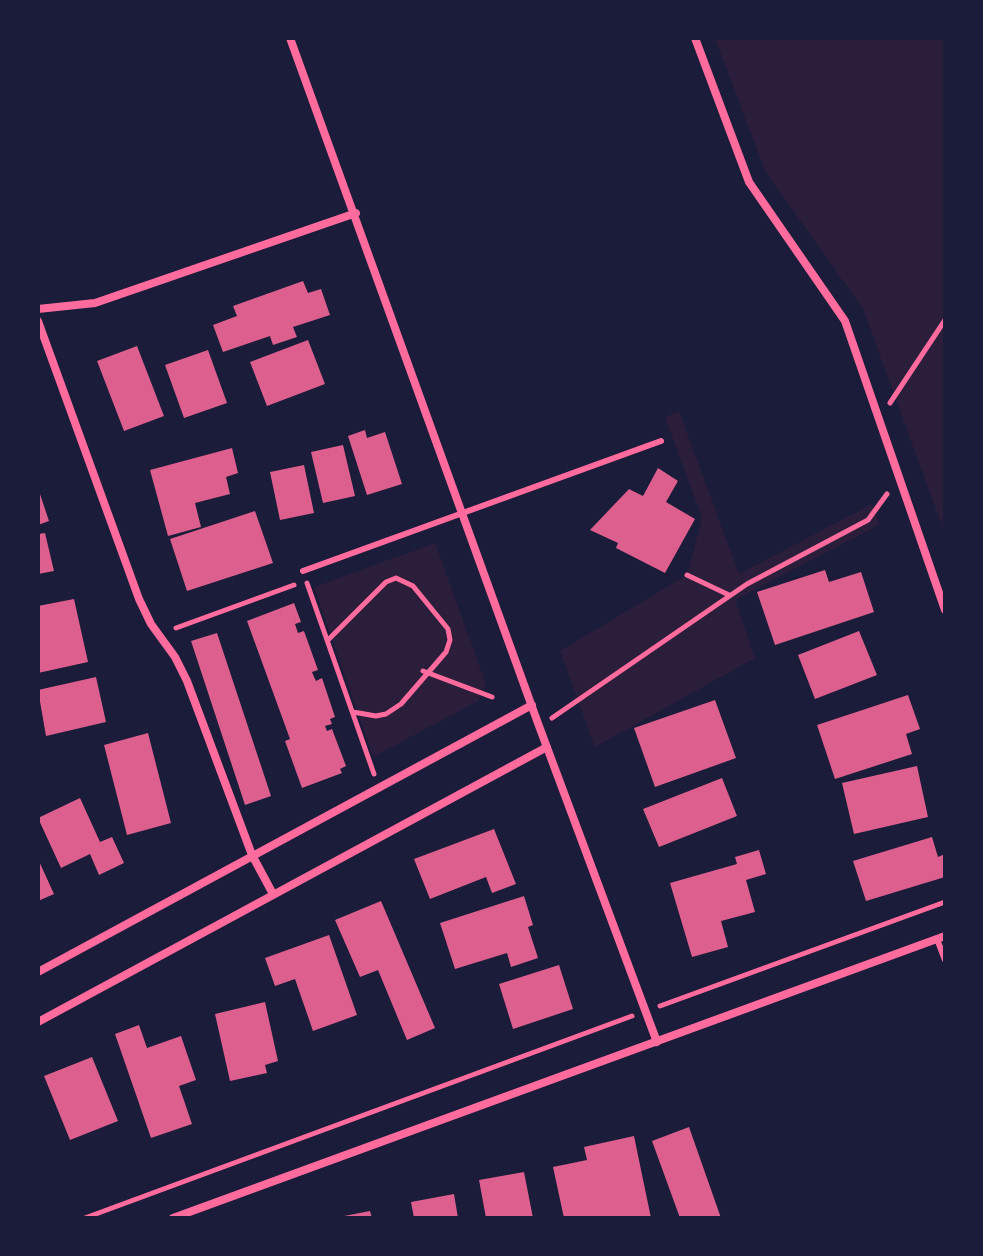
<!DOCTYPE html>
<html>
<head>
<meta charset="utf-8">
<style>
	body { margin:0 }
	#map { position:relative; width:983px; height:1256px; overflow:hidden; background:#1b1b3a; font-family:Jost,sans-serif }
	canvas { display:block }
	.frame { position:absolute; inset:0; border:40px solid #1b1b3a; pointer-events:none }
</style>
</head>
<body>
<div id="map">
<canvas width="983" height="1256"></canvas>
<div class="frame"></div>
</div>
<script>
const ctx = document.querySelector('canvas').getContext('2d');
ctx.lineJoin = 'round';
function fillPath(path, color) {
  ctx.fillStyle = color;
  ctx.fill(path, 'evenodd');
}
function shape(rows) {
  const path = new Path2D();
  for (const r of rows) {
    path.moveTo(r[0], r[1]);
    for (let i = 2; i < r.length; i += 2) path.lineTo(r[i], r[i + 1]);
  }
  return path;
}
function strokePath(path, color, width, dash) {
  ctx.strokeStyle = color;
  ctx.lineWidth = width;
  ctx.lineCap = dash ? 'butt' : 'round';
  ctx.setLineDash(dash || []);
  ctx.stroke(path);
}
const green = shape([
	[715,38,945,38,945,534,863,309,765,171],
	[679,411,739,574,872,504,879,525,735,600,755,658,595,747,560,651,687,575,702,518,665,417],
	[435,543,486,684,478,701,373,757,314,587]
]);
const building = shape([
	[303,281,308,293,321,289,330,315,293,327,297,337,273,345,270,336,223,352,213,325,237,316,233,306],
	[308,340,325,384,267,406,250,362],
	[137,346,164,416,124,431,97,361],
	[208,350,227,403,184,418,165,365],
	[365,430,367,438,385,432,402,484,367,495,348,436],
	[343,445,355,496,323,503,311,452],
	[232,448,238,473,226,477,230,494,195,503,201,527,168,536,150,470],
	[304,465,314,513,280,520,270,472],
	[658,468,678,481,666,502,695,519,665,573,616,548,618,543,590,530,629,489,643,496],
	[38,488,49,521,38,525],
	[255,511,273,563,187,591,170,539],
	[45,533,54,571,38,574,38,534],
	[825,570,829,582,861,572,874,612,775,645,757,592],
	[74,599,88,662,38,673,38,606],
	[294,603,301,622,295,624,298,633,304,631,318,670,312,672,314,677,316,681,322,678,335,717,330,719,332,724,325,726,327,731,332,729,346,766,340,769,342,773,302,788,285,741,290,739,247,621],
	[859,631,877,675,815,699,798,655],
	[217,633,271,796,245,805,191,641],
	[96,677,106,722,46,736,38,690],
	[908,695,920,729,906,734,912,754,835,779,817,725],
	[715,700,736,758,655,787,634,728],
	[148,733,171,823,127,835,104,745],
	[917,766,928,817,854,834,842,783],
	[722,778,737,816,659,847,643,809],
	[80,798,100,842,112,837,124,863,99,875,90,854,61,868,38,818],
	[494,829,516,884,492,893,486,877,430,899,414,859],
	[932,837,938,857,945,854,945,877,866,901,853,861],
	[759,850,766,874,746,880,755,912,721,921,728,947,692,957,670,883,737,864,735,857],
	[38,859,54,894,38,901],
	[524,896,533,925,528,927,538,958,511,967,507,953,455,969,440,923],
	[381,901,435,1028,407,1040,378,970,360,977,335,920],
	[329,935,357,1015,313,1031,295,979,275,986,265,958],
	[559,965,573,1009,513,1029,499,984],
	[265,1002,278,1061,265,1065,267,1073,230,1081,215,1014],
	[139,1025,147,1048,181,1036,196,1080,179,1086,192,1124,151,1138,115,1034],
	[92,1057,118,1121,70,1140,44,1076],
	[689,1127,721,1218,680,1218,652,1141],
	[634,1136,651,1218,564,1218,553,1167,587,1160,584,1147],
	[524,1172,533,1218,486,1218,479,1180],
	[454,1194,458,1218,414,1218,411,1202],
	[370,1211,372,1218,340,1218,339,1217]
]);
const path = shape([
	[890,403,945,320],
	[687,575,729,595],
	[307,583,374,774],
	[176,628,294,585],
	[328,640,386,582,396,578,413,586,448,629,450,640,446,652,401,704,386,714,376,716,353,712],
	[423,671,492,697],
	[552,718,747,584,868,520,887,494],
	[660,1006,945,902],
	[85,1218,632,1016]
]);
const service = shape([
	[303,571,661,441],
	[937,939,945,960]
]);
const minor = shape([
	[290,38,539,726,657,1042],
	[695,38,749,182,845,321,945,610],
	[38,309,95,303,356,213],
	[38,321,139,599,151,624,175,657,187,681,252,855,273,894],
	[38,972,532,705],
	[38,1022,547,747],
	[173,1218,945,936]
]);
fillPath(green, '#2a1e3b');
fillPath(building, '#dd5f8e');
strokePath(path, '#ff6b9d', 5);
strokePath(service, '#ff6b9d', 6);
strokePath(minor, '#ff6b9d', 8);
</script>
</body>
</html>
